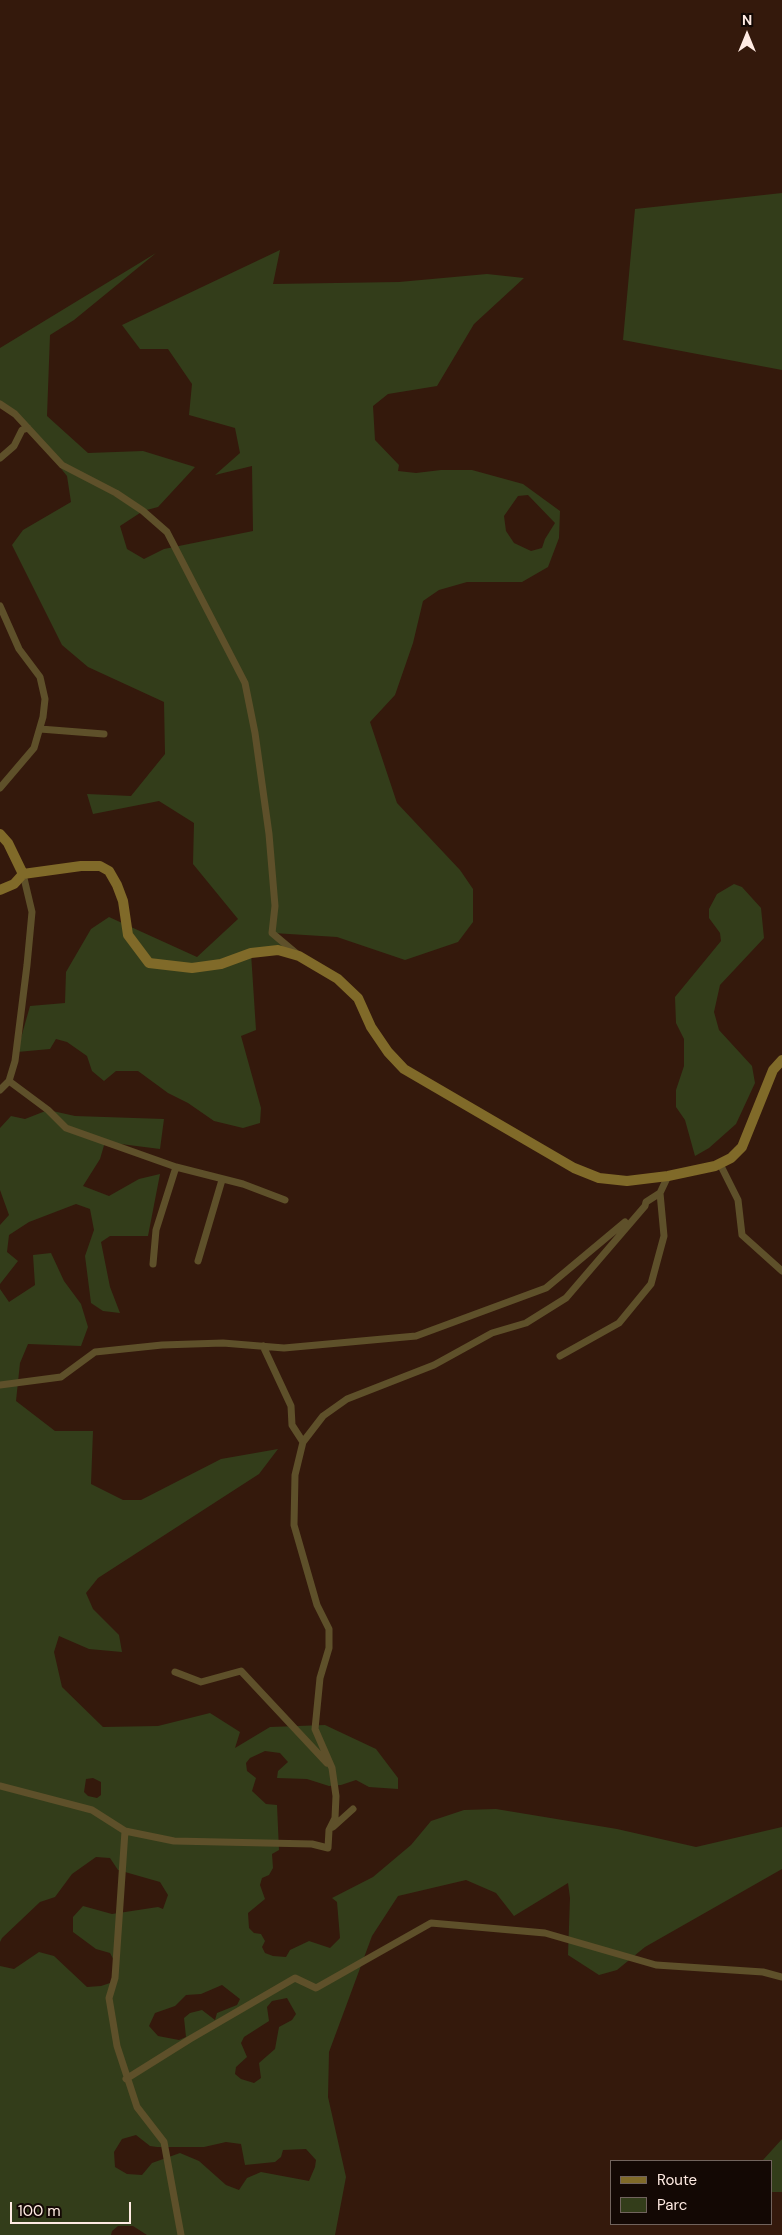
<!DOCTYPE html>
<html>
<head>
<meta charset="utf-8">
<style>
	body { margin:0 }
	#map { position:relative; width:782px; height:2235px; overflow:hidden; background:#34190c; font-family:"DM Sans",sans-serif }
	canvas { display:block }
	.legend { position:absolute; left:610px; top:2160px; width:162px; height:65px; box-sizing:border-box; background:#130804; border:1px solid #71635d; margin:0; padding:6px 9px; list-style:none; font-size:15px; color:#ffebe3 }
	.legend li { display:flex; align-items:center; gap:10px; height:25px }
	.legend b { width:25px; border:1px solid #71635d }
	.north { position:absolute; left:722px; top:10px; width:50px; height:50px; -webkit-text-stroke:4px #130804; paint-order:stroke; rotate:0deg; font-size:14px; font-weight:700; line-height:20px; text-align:center; color:#ffebe3 }
	.north::after { content:''; display:block; margin:auto; width:18px; height:22px; background:#ffebe3; clip-path:polygon(50% 0,100% 100%,50% 72%,0 100%) }
	.scale { position:absolute; left:10px; top:2202px; width:121px; height:22px; box-sizing:border-box; border:2px solid #ffebe3; border-top:0; padding-left:6px; font-size:15px; line-height:18px; white-space:nowrap; color:#ffebe3; -webkit-text-stroke:4px #130804; paint-order:stroke }
</style>
</head>
<body>
<div id="map">
<canvas width="782" height="2235"></canvas>
<ul class="legend">
<li><b style="height:6px;background:#806a29"></b>Route</li>
<li><b style="height:14px;background:#333d1a"></b>Parc</li>
</ul>
<div class="north">N</div>
<div class="scale">100 m</div>
</div>
<script>
const ctx = document.querySelector('canvas').getContext('2d');
ctx.lineJoin = 'round';
function fillPath(path, color) {
  ctx.fillStyle = color;
  ctx.fill(path, 'evenodd');
}
function shape(rows) {
  const path = new Path2D();
  for (const r of rows) {
    path.moveTo(r[0], r[1]);
    for (let i = 2; i < r.length; i += 2) path.lineTo(r[i], r[i + 1]);
  }
  return path;
}
function strokePath(path, color, width, dash) {
  ctx.strokeStyle = color;
  ctx.lineWidth = width;
  ctx.lineCap = dash ? 'butt' : 'round';
  ctx.setLineDash(dash || []);
  ctx.stroke(path);
}
const green = shape([
	[782,193,782,370,623,340,635,209],
	[280,250,273,284,399,282,487,274,524,278,474,324,437,386,388,394,373,406,375,440,399,465,398,471,416,473,441,470,472,470,523,484,560,511,559,538,548,567,522,582,467,582,439,590,423,601,413,643,395,695,370,722,397,803,460,870,473,889,473,922,458,942,405,960,337,937,273,933,299,956,251,953,256,1030,241,1036,261,1108,260,1123,243,1128,214,1121,188,1103,168,1093,138,1071,116,1071,104,1081,92,1071,87,1056,67,1042,56,1039,50,1049,17,1052,30,1006,65,1003,66,972,91,929,109,917,197,957,238,919,193,864,194,823,159,801,93,814,87,794,131,796,165,754,164,702,88,667,62,645,12,545,23,530,71,502,67,476,28,428,0,404,0,348,156,253,74,320,50,335,47,416,88,453,143,451,195,467,158,507,143,511,120,526,127,549,144,559,164,549,253,531,252,466,215,475,240,453,235,428,189,415,192,384,168,349,140,349,122,325],
	[528,495,555,523,545,539,542,548,531,551,514,543,506,531,504,516,518,496],
	[734,884,742,887,761,908,764,938,720,985,714,1012,719,1030,752,1066,755,1083,736,1124,709,1148,695,1156,685,1120,676,1107,676,1090,684,1066,684,1039,676,1023,675,997,721,941,720,933,709,918,709,909,717,894],
	[48,1110,75,1116,164,1119,160,1149,105,1142,100,1159,83,1186,109,1196,139,1179,160,1174,148,1236,110,1236,101,1242,110,1287,120,1313,103,1311,91,1303,85,1256,94,1230,90,1209,76,1204,29,1222,9,1235,7,1252,18,1261,0,1284,0,1225,9,1215,0,1190,0,1128,11,1116,25,1119],
	[51,1253,64,1281,81,1304,88,1327,81,1346,28,1344,20,1363,16,1401,55,1431,93,1431,91,1484,123,1500,141,1500,221,1459,278,1449,259,1474,98,1578,86,1593,93,1609,119,1635,122,1652,89,1649,59,1636,54,1652,62,1687,103,1727,158,1726,210,1713,240,1732,235,1748,270,1727,325,1725,376,1749,398,1778,398,1789,369,1787,356,1780,341,1785,329,1786,307,1779,277,1778,278,1771,288,1762,280,1753,265,1751,250,1758,246,1763,247,1771,256,1778,252,1791,266,1804,277,1805,279,1850,272,1854,273,1868,269,1875,262,1878,260,1885,265,1899,248,1913,249,1928,254,1933,261,1934,265,1941,262,1947,265,1953,273,1956,286,1957,290,1950,309,1941,330,1948,340,1938,337,1902,332,1898,373,1877,411,1845,431,1821,464,1810,496,1809,617,1829,696,1847,782,1827,782,1869,645,1947,617,1970,599,1975,568,1955,570,1898,568,1883,514,1916,496,1893,466,1880,398,1896,372,1936,329,2052,328,2097,346,2177,335,2235,147,2235,133,2226,118,2226,112,2231,111,2235,0,2235,0,1966,14,1969,39,1952,54,1956,87,1987,101,1986,116,1981,117,1966,110,1953,96,1949,73,1932,73,1917,83,1906,112,1914,158,1907,163,1909,168,1895,160,1882,118,1870,110,1858,96,1857,72,1874,55,1897,40,1902,2,1938,0,1942,0,1289,9,1302,35,1285,33,1255],
	[93,1778,101,1782,101,1795,97,1798,88,1796,84,1792,86,1779],
	[222,1985,240,1999,237,2005,217,2013,215,2020,202,2010,190,2013,184,2018,186,2037,179,2040,158,2036,149,2026,155,2013,175,2006,186,1995,201,1994],
	[287,1998,296,2014,292,2020,279,2027,275,2049,259,2063,261,2078,254,2083,241,2079,235,2074,236,2067,247,2057,241,2043,244,2037,269,2021,267,2007,272,2001],
	[136,2135,150,2146,157,2147,204,2147,226,2142,241,2144,245,2165,275,2162,281,2157,283,2150,306,2149,316,2160,315,2167,309,2181,261,2172,247,2178,239,2190,226,2185,199,2161,180,2153,152,2163,142,2175,127,2174,115,2167,114,2152,122,2139],
	[782,2139,782,2192,771,2192,771,2161,763,2160]
]);
const street = shape([
	[0,404,15,414,62,465,116,493,143,511,167,532,245,683,255,733,269,834,275,906,272,933,297,954],
	[0,458,14,446,22,430,28,428],
	[0,606,19,649,40,677,45,699,43,717,34,748,0,788],
	[40,729,104,734],
	[9,1081,48,1110,66,1128,176,1167,243,1184,285,1200],
	[0,1090,9,1081,15,1061,27,965,32,912,23,874],
	[720,1164,738,1200,742,1235,782,1271],
	[198,1261,222,1180],
	[153,1264,156,1230,176,1167],
	[263,1346,291,1406,292,1425,303,1442],
	[560,1356,619,1323,651,1284,664,1236,660,1193],
	[0,1385,61,1377,95,1352,162,1345,223,1343,284,1348,416,1336,546,1288,625,1222],
	[175,1672,201,1682,241,1671,327,1763],
	[0,1786,92,1810,125,1831,174,1841,312,1844,328,1848,329,1830,335,1818,336,1796,332,1768,315,1729,320,1678,329,1648,329,1629,317,1605,294,1525,295,1475,303,1442,323,1416,347,1399,434,1365,492,1333,526,1323,566,1298,645,1206,646,1202,660,1193,668,1176],
	[333,1827,353,1809],
	[125,1831,115,1978,109,1998,117,2046,137,2107,164,2142,181,2235],
	[126,2079,190,2039,295,1978,316,1988,431,1923,545,1933,656,1965,763,1972,782,1977]
]);
const secondary = shape([
	[0,834,8,843,23,874],
	[0,890,14,884,23,874,81,866,100,866,109,871,117,885,123,901,128,935,149,963,192,968,221,964,251,953,278,950,299,956,338,979,358,998,371,1027,388,1052,404,1069,574,1168,599,1178,627,1181,668,1176,715,1166,731,1158,742,1147,773,1070,782,1060]
]);
fillPath(green, '#333d1a');
strokePath(street, '#5e502a', 7);
strokePath(secondary, '#806a29', 10);
</script>
</body>
</html>
